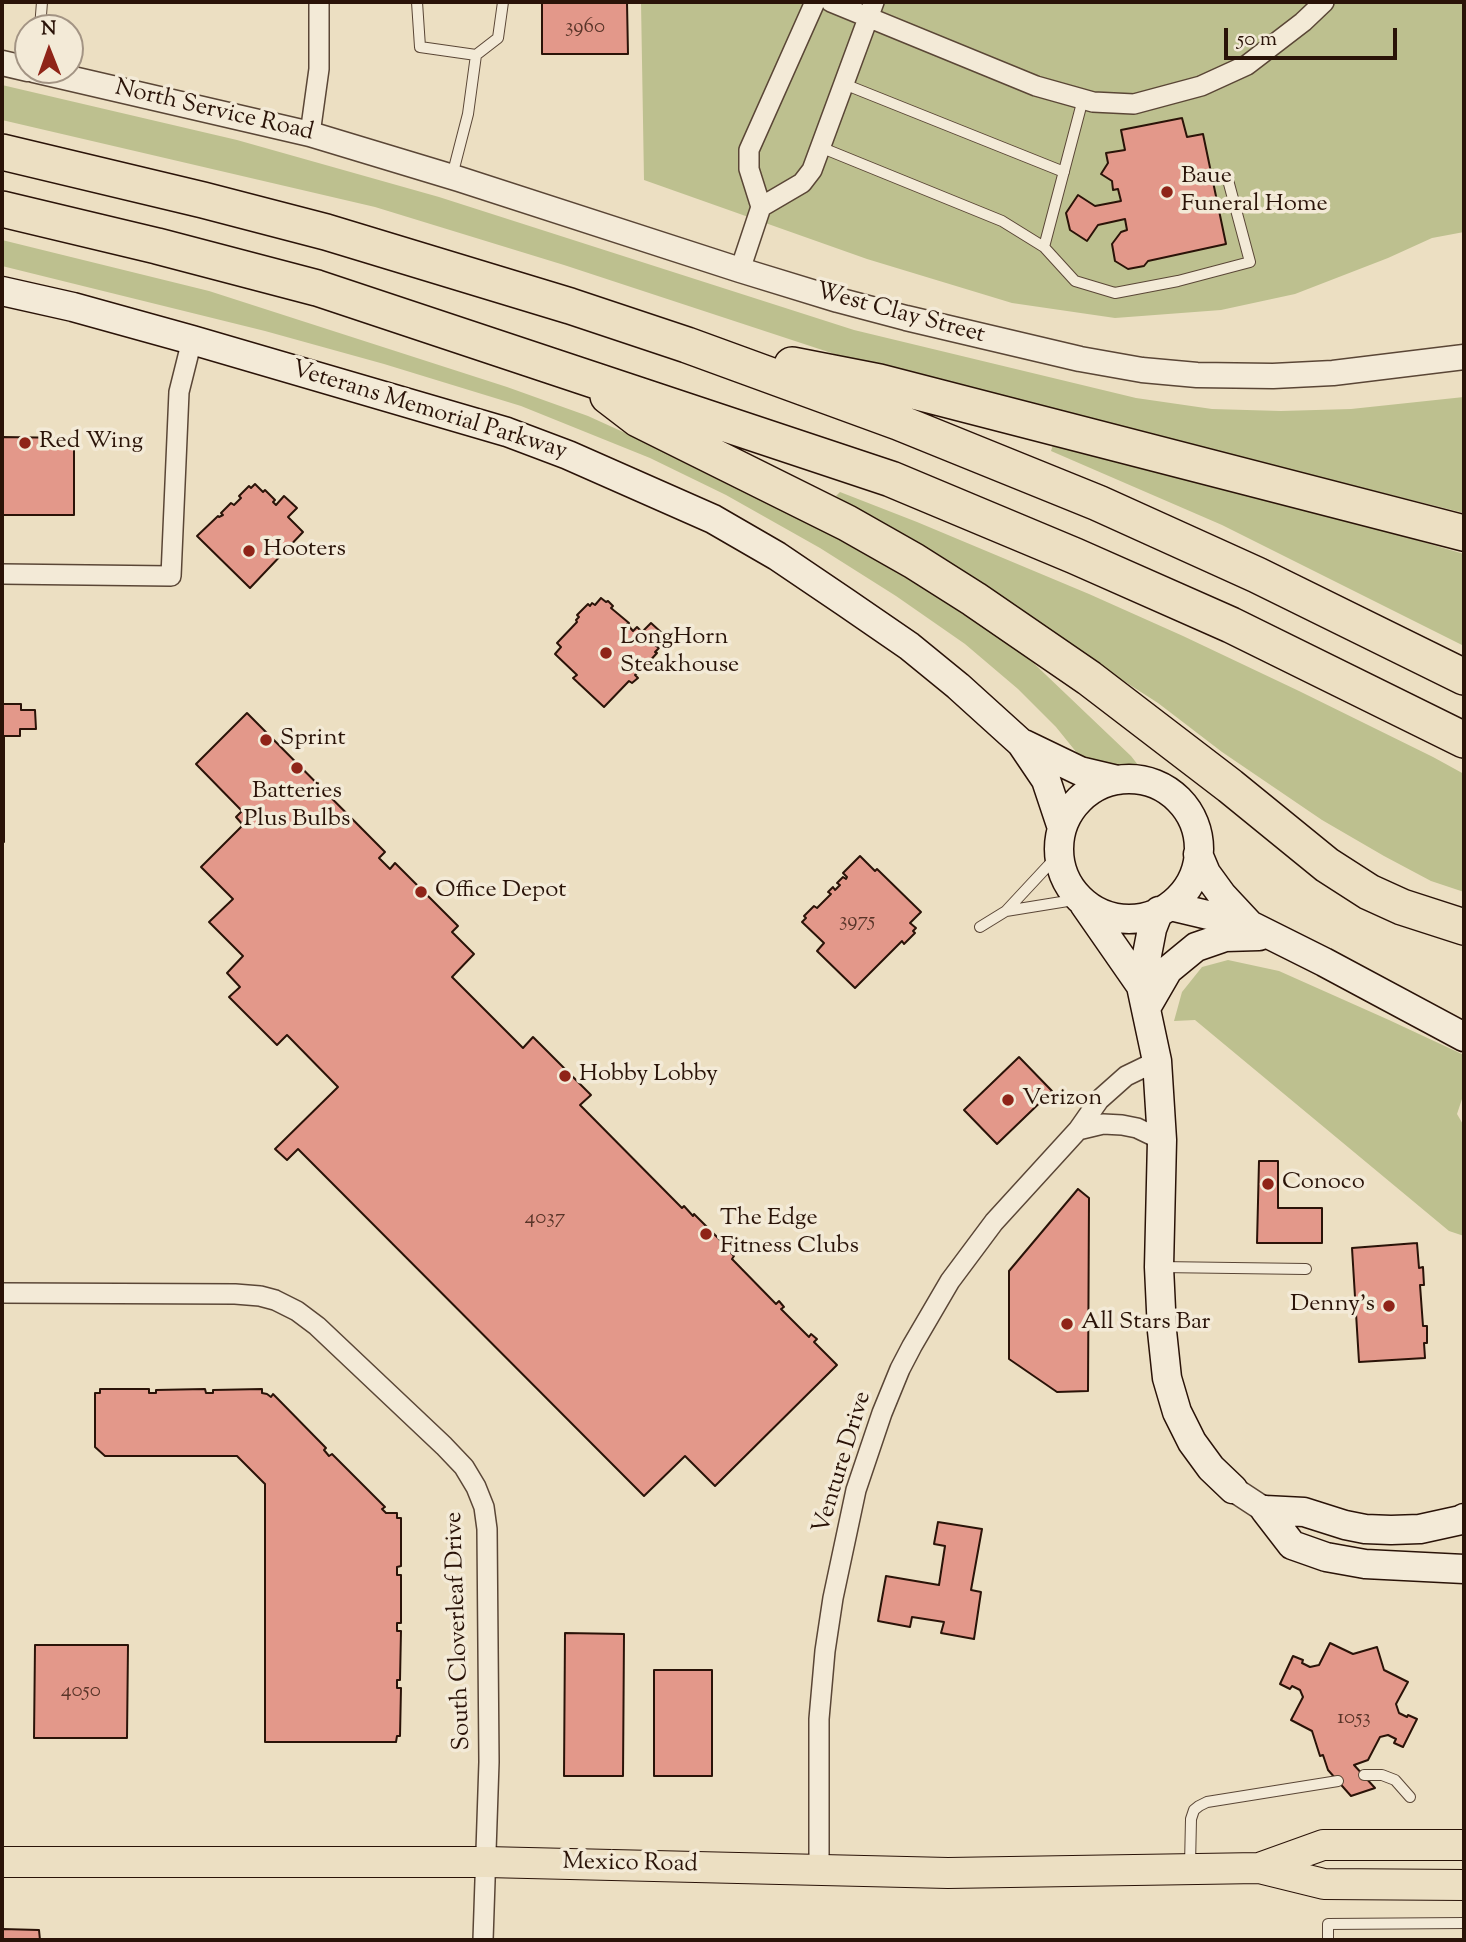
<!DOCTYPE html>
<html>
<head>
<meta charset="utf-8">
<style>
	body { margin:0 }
	#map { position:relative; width:1466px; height:1942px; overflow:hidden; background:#ecdfc2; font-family:"Sorts Mill Goudy",serif }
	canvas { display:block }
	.frame { position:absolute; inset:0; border:4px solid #2a1308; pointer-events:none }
	.north { position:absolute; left:14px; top:14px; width:70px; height:70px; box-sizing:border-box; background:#f3ead7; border:2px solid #a39484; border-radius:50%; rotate:359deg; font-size:19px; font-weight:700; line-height:28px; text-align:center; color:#2a1308 }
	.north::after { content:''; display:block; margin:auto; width:24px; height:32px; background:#8f2418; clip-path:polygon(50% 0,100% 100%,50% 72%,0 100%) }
	.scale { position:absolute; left:1224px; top:28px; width:173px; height:32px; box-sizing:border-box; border:4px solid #2a1308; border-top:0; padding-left:9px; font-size:21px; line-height:24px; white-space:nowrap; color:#2a1308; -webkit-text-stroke:5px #f3ead7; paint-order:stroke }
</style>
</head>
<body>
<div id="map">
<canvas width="1466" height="1942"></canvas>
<div class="frame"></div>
<div class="north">N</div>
<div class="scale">50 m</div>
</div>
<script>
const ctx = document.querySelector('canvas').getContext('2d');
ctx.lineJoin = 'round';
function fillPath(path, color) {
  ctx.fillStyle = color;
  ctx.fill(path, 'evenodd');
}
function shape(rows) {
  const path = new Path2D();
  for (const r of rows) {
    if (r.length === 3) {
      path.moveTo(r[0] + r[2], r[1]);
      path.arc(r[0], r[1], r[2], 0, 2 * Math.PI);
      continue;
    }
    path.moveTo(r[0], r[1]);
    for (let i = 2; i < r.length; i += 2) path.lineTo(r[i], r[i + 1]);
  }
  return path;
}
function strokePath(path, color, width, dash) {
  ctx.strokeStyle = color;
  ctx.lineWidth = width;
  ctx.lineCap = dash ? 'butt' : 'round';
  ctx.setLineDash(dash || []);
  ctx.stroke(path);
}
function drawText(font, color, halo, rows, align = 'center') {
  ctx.font = font + ' "Sorts Mill Goudy",serif';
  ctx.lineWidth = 7;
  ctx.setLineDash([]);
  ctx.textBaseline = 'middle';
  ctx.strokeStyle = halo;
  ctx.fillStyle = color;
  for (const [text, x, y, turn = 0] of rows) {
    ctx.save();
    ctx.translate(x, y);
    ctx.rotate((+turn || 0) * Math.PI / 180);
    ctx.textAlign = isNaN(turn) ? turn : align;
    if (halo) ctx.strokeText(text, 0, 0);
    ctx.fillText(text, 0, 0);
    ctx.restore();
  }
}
const green = shape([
	[641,2,1464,2,1464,232,1432,238,1388,258,1295,294,1221,310,1115,318,1012,303,867,259,644,180],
	[2,85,237,140,439,197,854,330,1136,398,1212,409,1281,411,1351,409,1464,397,1464,513,874,367,564,265,375,207,2,120],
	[2,240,209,291,507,387,588,416,733,482,827,532,932,593,1024,654,1131,756,1153,784,1110,773,1081,758,1056,727,1018,689,965,644,896,596,820,548,726,495,650,458,521,406,384,364,265,331,2,266],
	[1055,439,1287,502,1464,554,1464,646,1222,525,1051,451],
	[840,492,917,522,1089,594,1183,636,1299,691,1433,757,1464,774,1464,892,1431,881,1384,856,1322,820,1222,752,1158,703,1088,658,1008,602,836,496],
	[1228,960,1279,971,1389,1020,1464,1055,1464,1093,1457,1114,1464,1126,1464,1236,1449,1231,1195,1020,1174,1021,1182,992,1202,967]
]);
const building = shape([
	[542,2,627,2,628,54,542,54,542,2],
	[1182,118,1187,137,1203,134,1226,244,1148,261,1144,266,1128,269,1115,261,1112,244,1121,232,1127,230,1125,219,1098,225,1087,241,1070,230,1066,213,1078,195,1095,206,1121,201,1118,189,1113,190,1112,181,1101,174,1108,163,1106,153,1125,150,1121,130,1182,118],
	[2,437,74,438,74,515,2,515,2,437],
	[255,484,263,492,265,490,275,500,273,502,276,505,284,496,297,508,288,517,303,532,250,588,197,536,218,516,219,517,223,515,221,513,231,503,234,505,241,498,239,496,249,486,251,488,255,484],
	[601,598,606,602,608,601,613,606,611,608,629,623,627,624,633,631,637,627,642,632,651,623,663,634,653,644,659,648,655,652,657,653,647,664,649,666,643,672,641,669,635,675,638,678,632,683,629,681,604,707,573,678,577,675,555,654,561,647,557,643,577,622,576,620,579,617,577,615,588,604,590,606,592,603,595,605,601,598],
	[2,704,21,704,21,710,35,710,36,729,20,729,20,736,4,736,4,842,2,842,2,704],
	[247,713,385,852,379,858,390,869,395,863,458,926,452,932,474,954,452,977,523,1048,533,1037,591,1095,580,1105,682,1208,684,1206,693,1216,694,1214,726,1246,725,1247,734,1256,732,1259,776,1304,779,1301,784,1307,781,1309,809,1337,811,1334,817,1339,814,1342,837,1365,715,1486,685,1456,644,1496,298,1149,287,1160,275,1149,338,1087,287,1035,277,1045,229,997,240,987,227,973,243,956,209,922,233,899,201,867,243,825,236,817,242,811,196,764,247,713],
	[860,856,875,871,877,869,921,912,910,923,916,928,913,931,915,933,904,944,902,941,855,988,817,951,824,943,802,922,806,918,804,916,814,906,817,908,831,894,828,892,833,887,835,890,840,885,837,883,843,877,846,879,847,877,843,873,860,856],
	[1019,1057,1052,1091,997,1144,964,1110,1019,1057],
	[1259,1161,1278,1161,1278,1208,1322,1208,1322,1243,1257,1243,1259,1161],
	[1078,1189,1089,1198,1088,1391,1057,1392,1009,1359,1009,1271,1078,1189],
	[1417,1243,1419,1268,1423,1267,1424,1285,1420,1285,1423,1326,1427,1326,1427,1343,1424,1343,1425,1358,1359,1362,1352,1248,1417,1243],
	[100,1389,149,1389,149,1393,156,1393,156,1390,205,1389,206,1393,213,1393,213,1390,262,1389,262,1393,267,1394,271,1397,273,1394,326,1448,324,1450,329,1456,332,1454,385,1507,382,1509,386,1513,397,1513,397,1518,401,1518,401,1566,397,1567,397,1575,401,1575,401,1623,397,1623,397,1631,401,1631,400,1680,397,1680,397,1688,401,1688,400,1736,397,1736,396,1742,265,1742,265,1484,237,1456,105,1456,95,1447,95,1393,100,1393,100,1389],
	[938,1522,982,1529,971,1590,981,1592,974,1639,941,1633,944,1622,912,1617,910,1627,878,1621,886,1576,939,1585,945,1546,934,1544,938,1522],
	[565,1633,624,1634,623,1776,564,1776,565,1633],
	[1330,1643,1353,1654,1377,1647,1384,1670,1408,1682,1396,1704,1399,1713,1407,1717,1408,1715,1417,1719,1403,1747,1394,1743,1396,1739,1388,1735,1380,1737,1368,1760,1354,1765,1375,1788,1351,1796,1328,1770,1323,1755,1320,1756,1312,1731,1291,1720,1303,1697,1300,1690,1292,1686,1290,1689,1280,1684,1293,1656,1303,1660,1302,1663,1310,1667,1319,1665,1330,1643],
	[35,1645,128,1645,127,1738,34,1738,35,1645],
	[654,1670,712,1670,712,1776,654,1776,654,1670],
	[2,1929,39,1930,40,1940,2,1940,2,1929]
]);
const service = shape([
	[417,2,420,47,476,55,468,114,452,176],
	[40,28,42,2],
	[476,55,498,38,503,2],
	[844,84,1064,172],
	[820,147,1002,221,1044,247,1075,281,1115,293,1178,281,1250,262,1228,180],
	[1044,247,1083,99],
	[1006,911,1080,899],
	[980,927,1006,911,1059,854],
	[1160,1267,1306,1269],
	[1364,1775,1382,1775,1395,1780,1410,1797],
	[1190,1865,1191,1819,1194,1810,1199,1806,1207,1802,1338,1781],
	[1328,1940,1328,1924,1464,1923]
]);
const minor = shape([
	[831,2,1036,86,1093,102,1134,104,1201,86,1247,65,1303,22,1324,2],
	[310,134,319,69,319,2],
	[761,207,802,183,812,170,874,2],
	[740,270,761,207,749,169,749,150,815,2],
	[2,574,171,576,179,392,192,340],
	[1078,1130,1103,1124,1122,1125,1137,1128,1162,1140],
	[2,1293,235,1294,260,1296,275,1300,297,1311,317,1326,444,1446,464,1467,476,1487,484,1507,487,1529,489,1762,483,1940],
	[819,1871,819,1719,825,1651,833,1598,856,1490,882,1413,900,1369,912,1346,950,1281,994,1222,1078,1130,1099,1100,1126,1076,1157,1061]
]);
const tertiary = shape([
	[2,63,28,69],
	[34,70,310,134,459,179,740,270,838,300,906,318,1080,359,1142,370,1197,375,1273,376,1333,373,1464,357],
	[1233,1489,1265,1510]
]);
const secondary = shape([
	[2,291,73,307,192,340,507,432,568,455,713,519,777,556,845,602,909,646,958,686,1021,743,1046,780,1062,828],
	[1024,744,1080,771,1118,780],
	[1129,849,70],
	[1198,854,1206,873,1222,895,1250,925],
	[1084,904,1141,986,1157,1061,1162,1140,1159,1267,1162,1331,1167,1378,1177,1412,1192,1442,1211,1468,1233,1489],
	[1170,906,1250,925,1324,962,1464,1037],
	[1141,986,1152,929,1159,911],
	[1146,1008,1168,970,1196,947,1225,937,1259,936],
	[1265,1510,1292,1545,1326,1557,1365,1564,1464,1569],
	[1265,1510,1304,1512,1345,1525,1365,1529,1391,1530,1420,1529,1461,1520,1464,1518]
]);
const primary = shape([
	[2,1862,486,1862,948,1873,1259,1868,1324,1884,1464,1885],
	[1259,1868,1323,1845,1464,1845]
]);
const motorway = shape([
	[2,152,203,200,326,232,570,306,687,345,898,422,1098,503,1257,575,1464,677],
	[2,209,157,246,317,288,891,479,1075,556,1231,625,1464,740],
	[792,365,879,382,1464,533],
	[608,396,638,419,847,523,914,561,974,599,1089,678,1230,786,1327,865,1369,892,1402,907,1464,927]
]);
const markers = [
	[1167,192,7,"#8f2418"],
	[25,443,7,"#8f2418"],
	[249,551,7,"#8f2418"],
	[606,653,7,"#8f2418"],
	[266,740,7,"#8f2418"],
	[297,768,7,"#8f2418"],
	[421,892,7,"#8f2418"],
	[565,1076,7,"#8f2418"],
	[1008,1100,7,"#8f2418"],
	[1268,1184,7,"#8f2418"],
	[706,1234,7,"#8f2418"],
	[1389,1306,7,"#8f2418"],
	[1067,1324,7,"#8f2418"]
];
const numberNames = [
	["3960",585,28],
	["3975",857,922],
	["4037",545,1219],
	["4050",81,1692],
	["1053",1354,1719]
];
const streetNames = [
	["North Service Road",214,112,13],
	["West Clay Street",900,315,15],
	["Veterans Memorial Parkway",429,412,17],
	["Venture Drive",844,1463,-73],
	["South Cloverleaf Drive",460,1631,-92],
	["Mexico Road",630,1865,1]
];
const poiNames = [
	["Baue",1181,178],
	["Funeral Home",1181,206],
	["Red Wing",39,443],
	["Hooters",263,551],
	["LongHorn",620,639],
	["Steakhouse",620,667],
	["Sprint",280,740],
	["Batteries",297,793,"center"],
	["Plus Bulbs",297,821,"center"],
	["Office Depot",435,892],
	["Hobby Lobby",579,1076],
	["Verizon",1022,1100],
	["Conoco",1282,1184],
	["The Edge",720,1220],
	["Fitness Clubs",720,1248],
	["Denny's",1375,1306,"right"],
	["All Stars Bar",1081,1324]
];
fillPath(green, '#bdc08f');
fillPath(building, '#e3988a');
strokePath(building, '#2a1308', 2);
strokePath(service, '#5a4636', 12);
strokePath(minor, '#5a4636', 22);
strokePath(tertiary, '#5a4636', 27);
strokePath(secondary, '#2a1308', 31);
strokePath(primary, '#2a1308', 32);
strokePath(motorway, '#2a1308', 38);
strokePath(service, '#f3ead7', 10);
strokePath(minor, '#f3ead7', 19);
strokePath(tertiary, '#f3ead7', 24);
strokePath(secondary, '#f3ead7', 28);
strokePath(primary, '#ecdfc2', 30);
strokePath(motorway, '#ecdfc2', 35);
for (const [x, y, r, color] of markers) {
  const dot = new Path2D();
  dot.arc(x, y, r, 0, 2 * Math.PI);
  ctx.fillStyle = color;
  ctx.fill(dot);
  strokePath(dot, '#f3ead7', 2.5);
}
drawText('21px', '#583428', null, numberNames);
drawText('24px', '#2a1308', '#f3ead7', streetNames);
drawText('24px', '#2a1308', '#f3ead7', poiNames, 'left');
</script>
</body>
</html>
